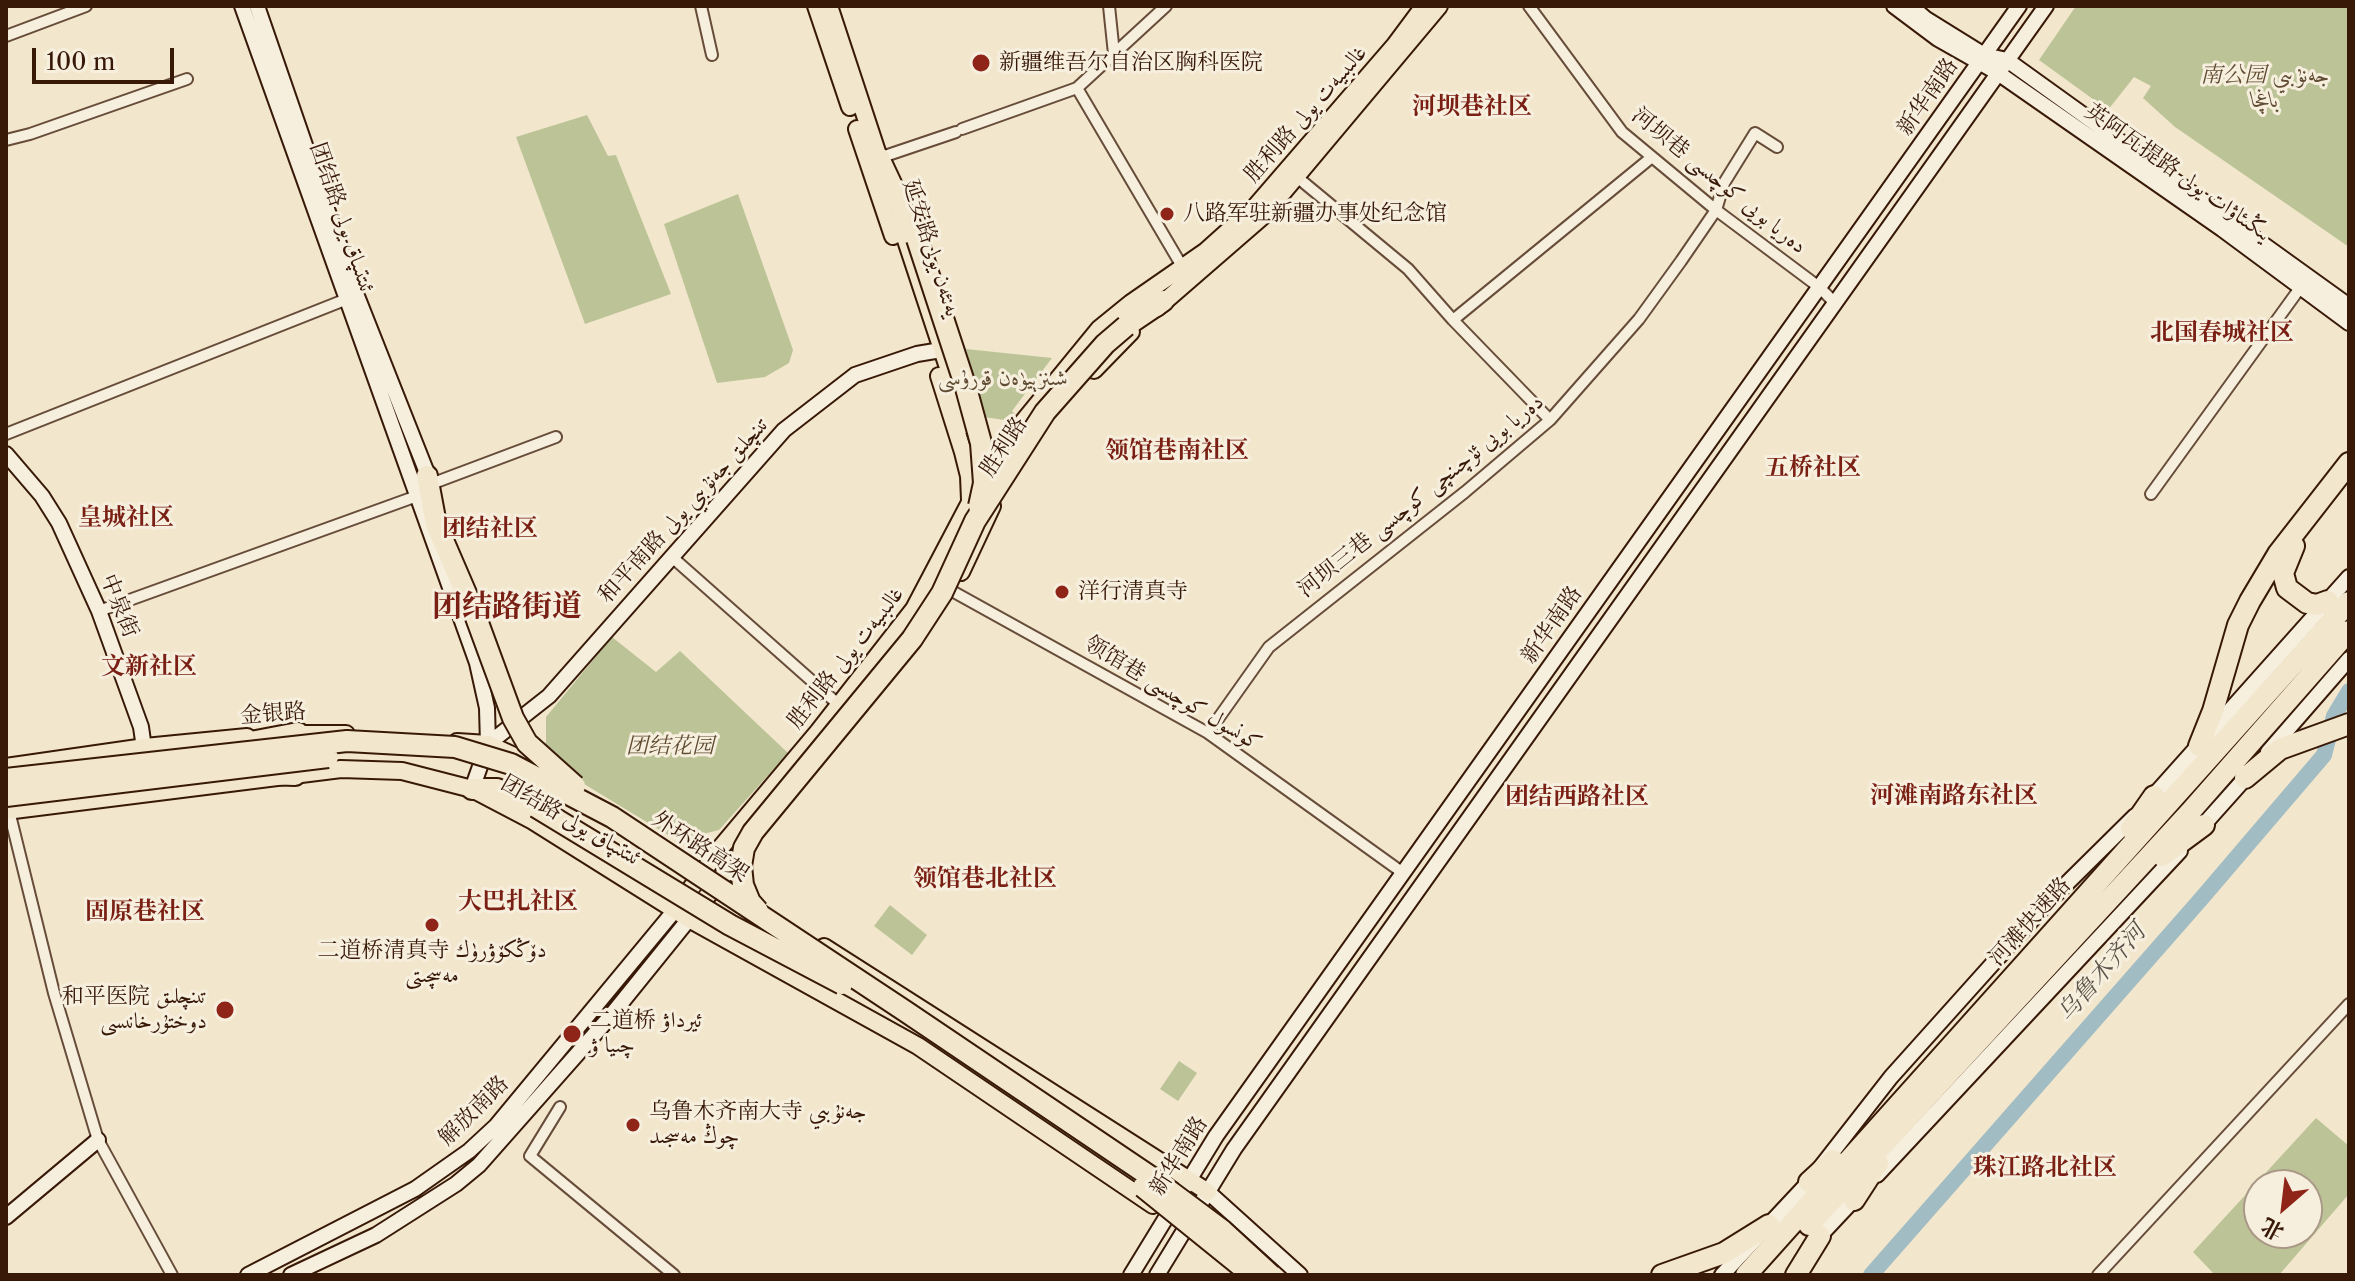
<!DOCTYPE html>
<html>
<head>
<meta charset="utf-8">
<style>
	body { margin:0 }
	#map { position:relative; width:2355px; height:1281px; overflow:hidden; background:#f2e6cc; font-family:"Libre Caslon Text","Noto Serif SC",serif }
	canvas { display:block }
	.frame { position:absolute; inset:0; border:8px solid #381908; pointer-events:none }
	.north { position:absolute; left:2243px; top:1169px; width:80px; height:80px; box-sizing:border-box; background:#f7efde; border:2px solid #ab9988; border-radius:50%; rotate:208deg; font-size:22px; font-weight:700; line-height:32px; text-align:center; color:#381908 }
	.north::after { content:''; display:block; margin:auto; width:28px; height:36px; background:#8f2418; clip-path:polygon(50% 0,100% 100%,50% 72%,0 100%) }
	.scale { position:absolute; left:32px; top:48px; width:142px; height:36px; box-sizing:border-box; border:4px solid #381908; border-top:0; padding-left:10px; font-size:24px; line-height:28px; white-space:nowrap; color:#381908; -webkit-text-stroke:6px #f7efde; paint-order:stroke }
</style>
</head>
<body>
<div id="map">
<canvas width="2355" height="1281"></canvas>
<div class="frame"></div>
<div class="north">北</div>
<div class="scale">100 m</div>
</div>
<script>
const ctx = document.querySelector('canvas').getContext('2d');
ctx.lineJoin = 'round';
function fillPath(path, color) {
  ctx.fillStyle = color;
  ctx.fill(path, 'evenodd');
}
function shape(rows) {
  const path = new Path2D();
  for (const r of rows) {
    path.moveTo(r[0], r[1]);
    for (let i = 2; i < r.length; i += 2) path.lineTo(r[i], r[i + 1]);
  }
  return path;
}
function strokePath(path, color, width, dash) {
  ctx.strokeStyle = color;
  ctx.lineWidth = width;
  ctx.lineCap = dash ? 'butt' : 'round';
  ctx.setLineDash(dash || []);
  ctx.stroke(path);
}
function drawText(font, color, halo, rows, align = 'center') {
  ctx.font = font + ' "Libre Caslon Text",Amiri,"Noto Serif SC",serif';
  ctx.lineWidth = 6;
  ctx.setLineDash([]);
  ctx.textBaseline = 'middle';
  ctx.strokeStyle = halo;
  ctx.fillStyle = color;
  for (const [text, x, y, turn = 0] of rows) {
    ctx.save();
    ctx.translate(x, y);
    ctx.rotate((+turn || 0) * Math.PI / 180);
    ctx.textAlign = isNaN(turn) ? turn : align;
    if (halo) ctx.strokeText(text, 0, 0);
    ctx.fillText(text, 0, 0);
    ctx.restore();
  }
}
const green = shape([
	[2076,6,2349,6,2349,247,2175,127,2143,98,2151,86,2134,77,2108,110,2039,60],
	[587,115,608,156,616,155,671,294,585,324,516,137],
	[738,194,793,350,789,363,765,377,717,383,664,224],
	[966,349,1052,358,1012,411,1017,416,1011,421,984,417],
	[612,637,656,672,680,651,788,753,719,830,695,836,668,835,566,773,546,748,546,717],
	[890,905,927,935,912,955,874,926],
	[1179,1061,1197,1073,1178,1101,1160,1089],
	[2316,1118,2349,1146,2349,1194,2279,1275,2215,1275,2193,1252],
	[2307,1185,2307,1233,2259,1233,2259,1185]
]);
const river = shape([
	[1871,1275,2201,899,2324,755,2334,716,2349,691]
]);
const street = shape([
	[701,6,712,55],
	[1109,6,1114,54],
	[1529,6,1622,132,1716,210,1819,287,1835,303],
	[6,36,86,6],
	[1077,88,1183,268],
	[962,129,1077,88,1166,6],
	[6,140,30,134,187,79],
	[879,158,956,132],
	[1297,177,1408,269,1453,320,1550,420],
	[1453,320,1652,157],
	[6,434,347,299],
	[431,484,556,437],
	[2151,494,2300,288],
	[672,557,839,705],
	[952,591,1208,733,1403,873],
	[99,611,417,496],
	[1208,733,1269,647,1465,492,1550,420,1639,319,1681,261,1716,210,1724,183,1755,133,1777,147],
	[9,811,54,993,98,1140,172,1275],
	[560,1107,530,1156,674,1275],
	[2098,1275,2349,1004]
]);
const secondary = shape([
	[242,6,477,663,487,708,488,744,472,789],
	[257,6,357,296,431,483],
	[1894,6,1938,39,1998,73,2222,229,2349,323],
	[1911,6,1926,19,1984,55,2007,60,2349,306],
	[6,454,42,496,59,523,99,611,141,727,145,755],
	[488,744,549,696,784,430,855,375,917,354,941,350],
	[2268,752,2349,659],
	[2149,801,2349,577],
	[2199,830,2249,774],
	[1877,1175,2180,851],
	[1208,1192,1300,1275],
	[6,1217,98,1140],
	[1814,1242,1860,1193],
	[248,1275,415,1189,469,1151,496,1126,675,910],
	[291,1275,376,1235,456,1184,479,1165,609,1018,689,919],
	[1131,1275,1216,1136,2019,6],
	[1157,1275,1234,1149,2046,6],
	[1722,1275,1809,1182,1891,1077,2049,901,2135,816]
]);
const primary = shape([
	[816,6,850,107],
	[829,6,882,167],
	[857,129,893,236],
	[898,216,967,425],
	[1157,308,1263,216,1439,6],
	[1094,370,1131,332],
	[939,376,963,452,969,476,970,500],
	[961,572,992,506],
	[286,734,346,734],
	[457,742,488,744,523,760],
	[6,767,145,747,247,737],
	[6,811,341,769,402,771,472,789,533,821,689,919,918,1046,1153,1205],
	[679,905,717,852,818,732,914,609,985,474,1004,445,1099,329,1131,303,1206,251,1255,207,1395,45,1424,6],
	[693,914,743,851],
	[824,947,1208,1192]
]);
const highway = shape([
	[879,158,917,239],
	[1126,326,1163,301],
	[427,476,436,524,474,612],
	[2294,546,2283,573,2287,588,2307,603,2317,605,2328,601],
	[235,745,298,733],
	[2199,746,2213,711,2238,625,2250,601,2278,554,2349,463],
	[266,774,295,775],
	[2245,778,2280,749,2349,724],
	[472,789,497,789,536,807],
	[2131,829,2154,796],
	[2162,856,2204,825],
	[1809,1182,1833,1160],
	[1854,1200,1878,1163],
	[1809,1225,2190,812,2349,631],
	[1662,1275,1724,1253,1769,1225],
	[1746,1275,2349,602],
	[1796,1275,1820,1236]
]);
const highwayBridge = shape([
	[917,239,966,388,981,443,984,483,979,506],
	[474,612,513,718,527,743,575,786],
	[6,779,347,741,455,747,511,764,612,817,905,1011,1151,1177,1222,1230,1271,1275],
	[6,796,328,757],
	[536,807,730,925,842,984],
	[758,911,750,902,743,885,741,866,744,848,753,832,912,639,942,593,975,521,1045,412,1105,344,1126,326],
	[1143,1187,1252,1275]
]);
const markers = [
	[981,63,10,"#8f2418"],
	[1167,214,8,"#8f2418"],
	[1062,592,8,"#8f2418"],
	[432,925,8,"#8f2418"],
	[225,1010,10,"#8f2418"],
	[572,1034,10,"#8f2418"],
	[633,1125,8,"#8f2418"]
];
const poiNames = [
	["新疆维吾尔自治区胸科医院",999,63],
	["八路军驻新疆办事处纪念馆",1183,214],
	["洋行清真寺",1078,592],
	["二道桥清真寺 دۆڭكۆۋرۈك",432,951,"center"],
	["مەسچىتى",432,976,"center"],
	["和平医院 تىنچلىق",207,997,"right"],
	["دوختۇرخانىسى",207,1022,"right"],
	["二道桥 ئيرداۋ",590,1021],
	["چىيا ۋ",590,1046],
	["乌鲁木齐南大寺 جەنۇبىي",649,1112],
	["چوڭ مەسجىد",649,1137]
];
const parkNames = [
	["南公园 جەنۇبىي",2265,76],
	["باغچا",2265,101],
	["شىنزېيۈەن قورۇسى",1003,379],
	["团结花园",670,747]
];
const streetNames = [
	["新华南路",1928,97,-55],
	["胜利路 غالىبىيەت يولى",1306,114,-49],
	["英阿瓦提路 يىڭىئاۋات يولى",2178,173,35],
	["河坝巷 دەريا بويى كوچىسى",1719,181,39],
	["团结路 ئىتتىپاق يولى",342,218,71],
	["延安路يەنئەن يولى",931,248,72],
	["胜利路",1004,447,-57],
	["河坝三巷 دەريا بويى ئۈچىنچى كوچىسى",1421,496,-39],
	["和平南路 تىنچلىق جەنۇبىي يولى",684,510,-48],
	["中泉街",119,606,68],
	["新华南路",1552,625,-55],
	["胜利路 غالىبىيەت يولى",846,658,-52],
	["领馆巷 كونسول كوچىسى",1173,694,31],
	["金银路",273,714,-4],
	["团结路 ئىتتىپاق يولى",571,821,30],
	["外环路高架",700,847,33],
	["河滩快速路",2030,922,-48],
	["解放南路",474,1111,-45],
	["新华南路",1179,1156,-58]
];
const neighbourhoodNames = [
	["河坝巷社区",1472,107],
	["北国春城社区",2222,333],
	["领馆巷南社区",1177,451],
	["五桥社区",1813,468],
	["皇城社区",126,518],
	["团结社区",490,529],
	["文新社区",149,667],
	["河滩南路东社区",1954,796],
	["团结西路社区",1577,797],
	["领馆巷北社区",985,879],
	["大巴扎社区",518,902],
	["固原巷社区",145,912],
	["珠江路北社区",2045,1168]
];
const waterNames = [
	["乌鲁木齐河",2102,973,-49]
];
const districtNames = [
	["团结路街道",507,607]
];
fillPath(green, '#bcc497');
strokePath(river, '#a1bcc3', 16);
strokePath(street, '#664c39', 14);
strokePath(secondary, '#381908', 18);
strokePath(primary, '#381908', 20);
strokePath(highway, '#381908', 24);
strokePath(street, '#f7efde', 10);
strokePath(secondary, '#f7efde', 14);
strokePath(primary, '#f2e6cc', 16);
strokePath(highway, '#f2e6cc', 20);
strokePath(highwayBridge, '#381908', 24, []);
strokePath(highwayBridge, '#f2e6cc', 20);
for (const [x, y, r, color] of markers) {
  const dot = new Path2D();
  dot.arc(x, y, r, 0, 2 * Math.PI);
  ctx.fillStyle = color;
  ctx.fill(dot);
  strokePath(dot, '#f7efde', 3);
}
drawText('22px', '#381908', '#f7efde', poiNames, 'left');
drawText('italic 22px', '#604c33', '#f7efde', parkNames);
drawText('22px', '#381908', '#f7efde', streetNames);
drawText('bold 24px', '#7a1f14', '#f7efde', neighbourhoodNames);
drawText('italic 24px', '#5d5249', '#f7efde', waterNames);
drawText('bold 30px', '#7a1f14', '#f7efde', districtNames);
</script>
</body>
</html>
